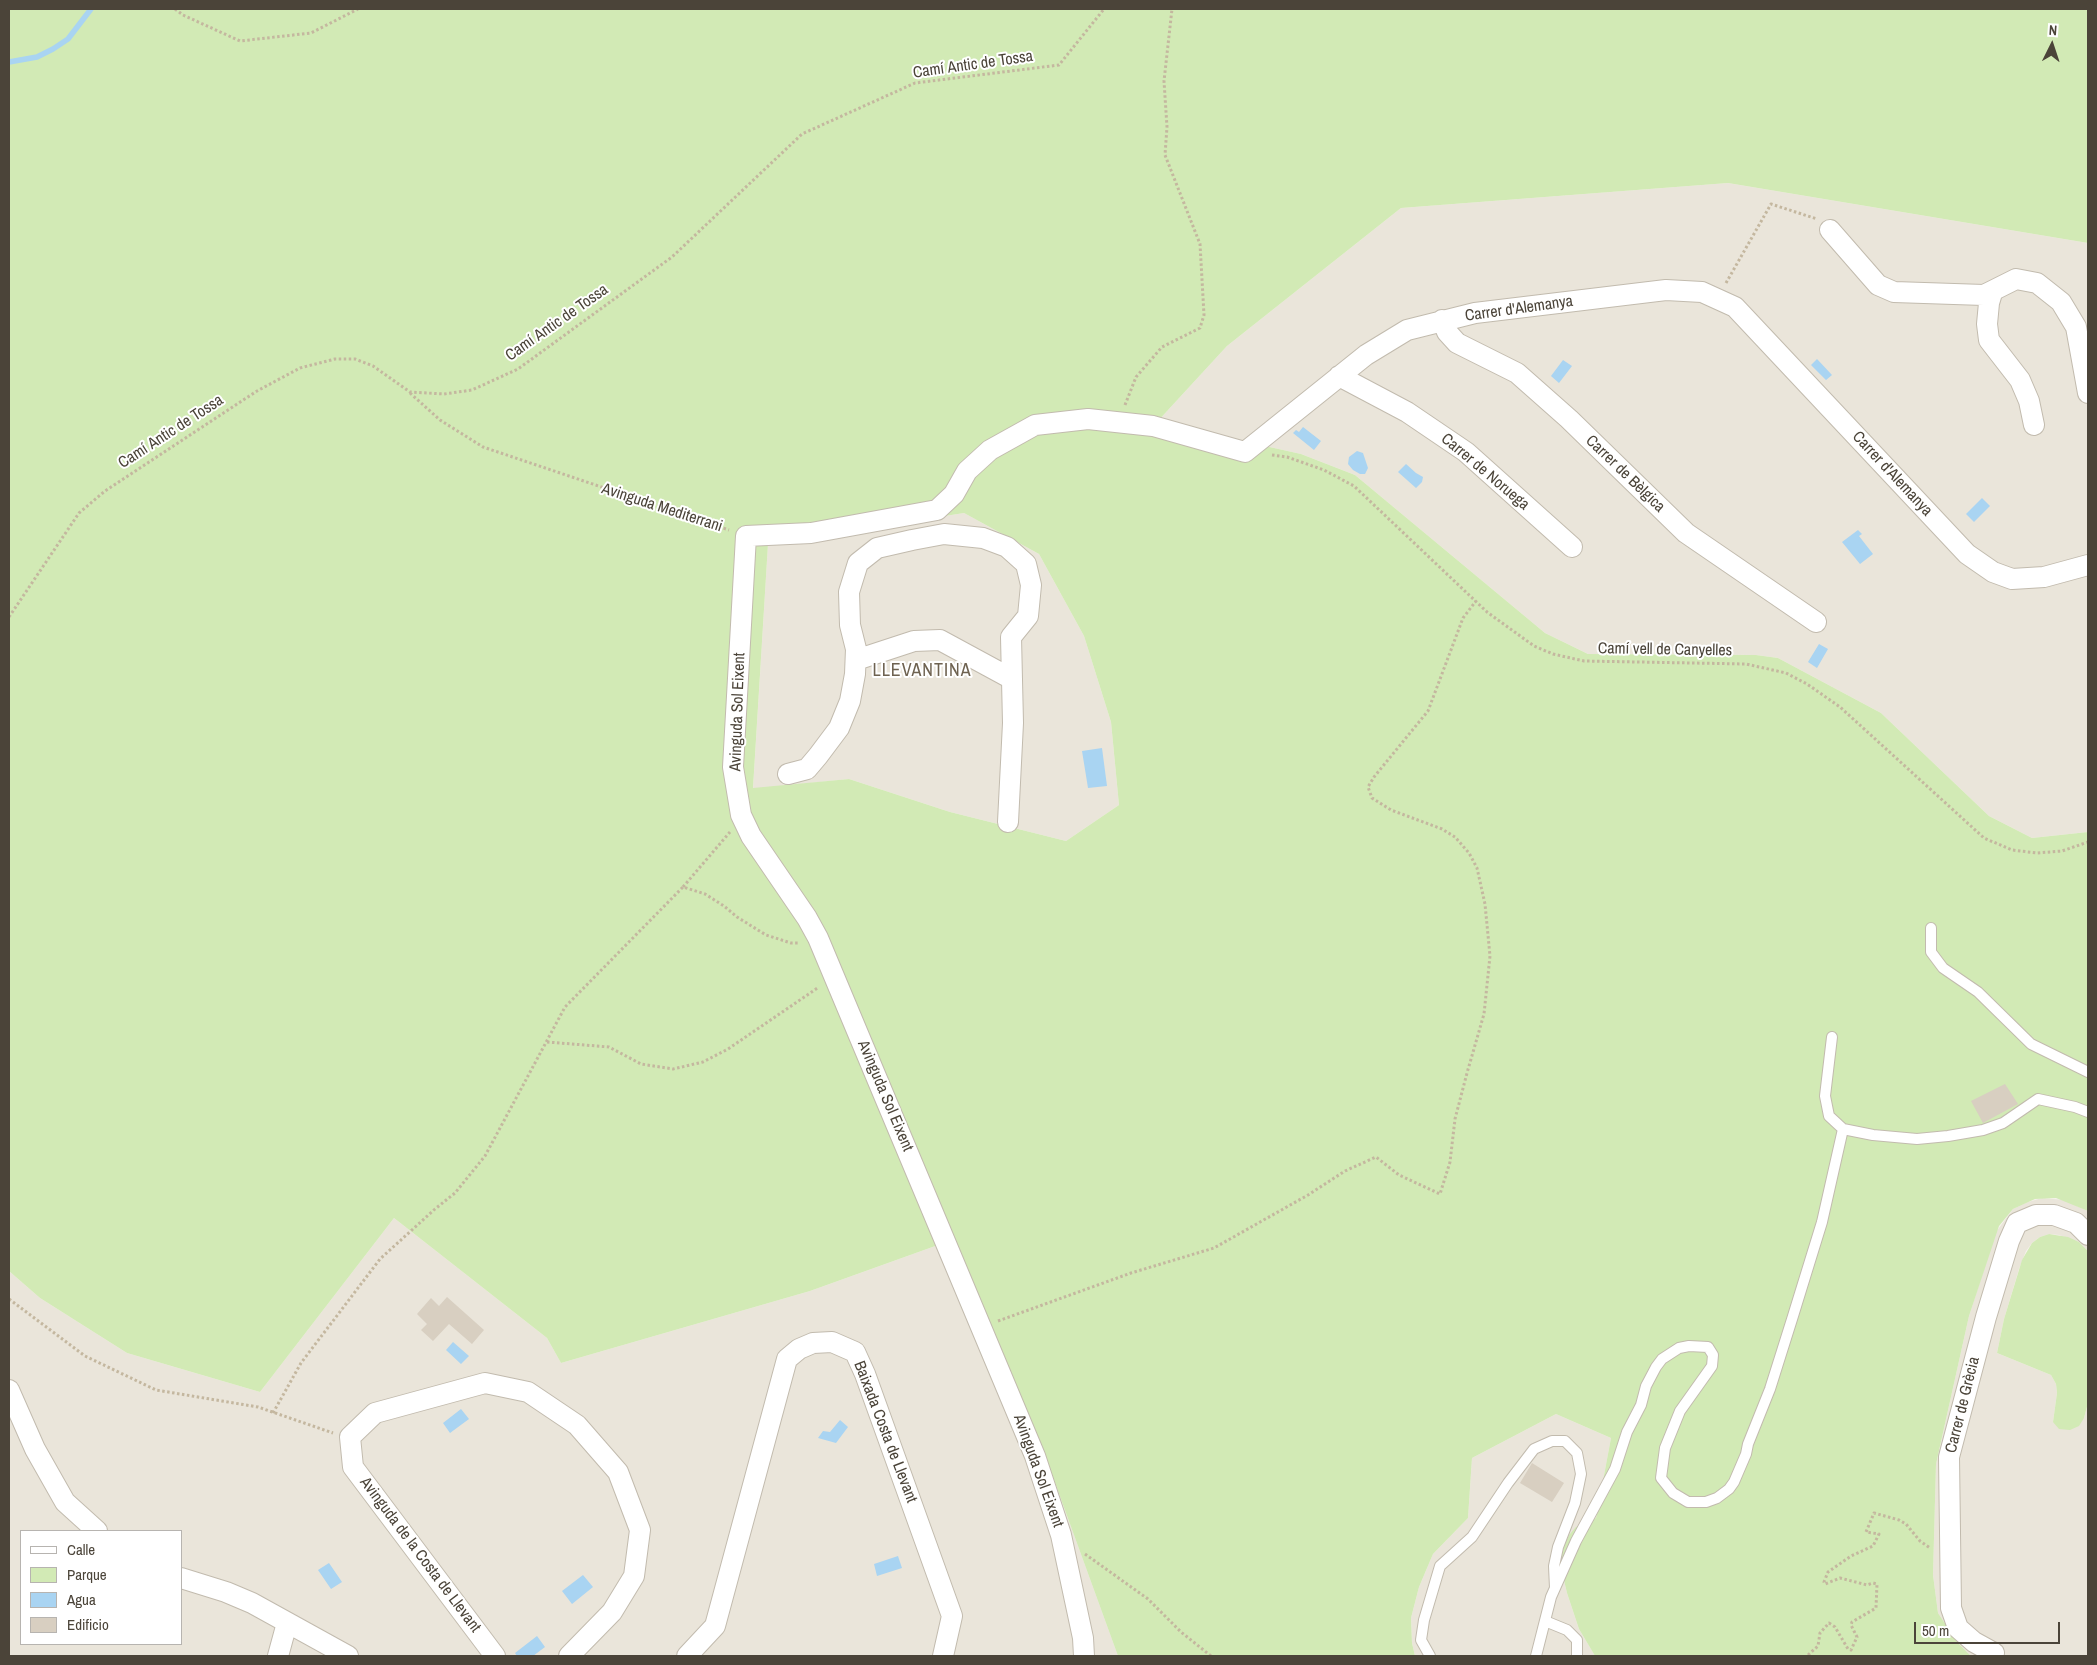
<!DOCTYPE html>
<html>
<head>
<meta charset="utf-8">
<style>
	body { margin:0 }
	#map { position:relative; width:2097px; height:1665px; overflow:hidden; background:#f6f3ec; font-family:"Archivo Narrow",sans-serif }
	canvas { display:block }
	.frame { position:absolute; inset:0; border:10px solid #4b4439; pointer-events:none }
	.legend { position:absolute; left:20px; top:1530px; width:162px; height:115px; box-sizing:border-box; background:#fff; border:1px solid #b7b4b0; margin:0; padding:6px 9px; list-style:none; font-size:15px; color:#4b4439 }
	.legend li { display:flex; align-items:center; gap:10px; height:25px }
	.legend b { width:25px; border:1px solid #b7b4b0 }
	.north { position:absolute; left:2027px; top:20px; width:50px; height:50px; -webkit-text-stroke:4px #fff; paint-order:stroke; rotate:4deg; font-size:14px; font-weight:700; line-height:20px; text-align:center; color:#4b4439 }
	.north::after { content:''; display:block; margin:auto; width:18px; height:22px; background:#4b4439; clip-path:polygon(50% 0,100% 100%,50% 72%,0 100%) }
	.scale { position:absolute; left:1914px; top:1622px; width:146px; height:22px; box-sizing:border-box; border:2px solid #4b4439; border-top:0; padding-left:6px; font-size:15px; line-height:18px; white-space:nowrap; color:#4b4439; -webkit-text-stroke:4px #fff; paint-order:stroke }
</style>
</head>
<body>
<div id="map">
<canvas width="2097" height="1665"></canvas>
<div class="frame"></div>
<ul class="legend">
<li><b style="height:6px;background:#fff"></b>Calle</li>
<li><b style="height:14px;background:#d2eab5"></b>Parque</li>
<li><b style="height:14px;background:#a9d4f2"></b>Agua</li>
<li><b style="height:14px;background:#d8cfc1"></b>Edificio</li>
</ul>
<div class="north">N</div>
<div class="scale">50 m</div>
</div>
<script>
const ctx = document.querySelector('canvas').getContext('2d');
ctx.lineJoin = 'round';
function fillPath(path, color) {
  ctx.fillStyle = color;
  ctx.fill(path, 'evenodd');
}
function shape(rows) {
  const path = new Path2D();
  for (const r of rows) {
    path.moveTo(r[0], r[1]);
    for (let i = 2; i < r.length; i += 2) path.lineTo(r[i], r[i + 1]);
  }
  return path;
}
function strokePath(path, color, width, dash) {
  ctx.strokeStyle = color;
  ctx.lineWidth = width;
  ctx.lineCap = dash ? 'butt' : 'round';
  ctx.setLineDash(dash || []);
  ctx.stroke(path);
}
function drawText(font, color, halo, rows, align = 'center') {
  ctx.font = font + ' "Archivo Narrow",sans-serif';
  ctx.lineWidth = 4;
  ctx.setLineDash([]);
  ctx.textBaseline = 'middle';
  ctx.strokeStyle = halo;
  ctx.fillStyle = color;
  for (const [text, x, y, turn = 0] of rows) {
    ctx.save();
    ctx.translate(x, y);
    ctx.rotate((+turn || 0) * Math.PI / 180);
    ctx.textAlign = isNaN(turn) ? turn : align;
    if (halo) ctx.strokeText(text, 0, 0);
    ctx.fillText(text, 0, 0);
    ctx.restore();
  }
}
const residential = shape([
	[1728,183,2088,243,2088,832,2032,838,1989,816,1881,713,1778,658,1756,655,1588,654,1545,633,1355,475,1301,454,1157,422,1227,346,1401,208],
	[964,513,1039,554,1084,636,1111,722,1119,805,1066,841,950,812,849,779,753,789,768,544],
	[2042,1198,2064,1200,2088,1211,2088,1251,2079,1242,2059,1235,2049,1234,2040,1237,2032,1243,2026,1251,2019,1269,2004,1319,1997,1353,2051,1375,2056,1384,2057,1393,2053,1422,2084,1418,2088,1403,2088,1656,1971,1656,1959,1644,1938,1613,1933,1575,1936,1464,1969,1316,1996,1232,2013,1209,2028,1202],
	[394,1218,547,1338,561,1363,810,1291,952,1240,1054,1480,1118,1656,9,1656,9,1271,40,1298,127,1353,260,1392],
	[21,1531,181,1531,181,1644,21,1644],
	[1556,1414,1611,1438,1596,1518,1586,1521,1569,1535,1561,1552,1562,1572,1567,1593,1579,1629,1595,1656,1415,1656,1412,1643,1411,1618,1419,1587,1433,1554,1468,1518,1472,1458]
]);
const green = shape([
	[9,9,2088,9,2088,243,1728,183,1401,208,1227,346,1157,422,1301,454,1355,475,1545,633,1588,654,1756,655,1778,658,1881,713,1989,816,2032,838,2088,832,2088,1211,2056,1198,2035,1199,2013,1209,1999,1226,1969,1316,1936,1464,1933,1575,1938,1613,1959,1644,1971,1656,1810,1656,1808,1655,1782,1656,1595,1656,1579,1629,1567,1593,1562,1572,1561,1552,1569,1535,1576,1527,1596,1518,1611,1438,1556,1414,1472,1458,1468,1518,1433,1554,1419,1587,1411,1618,1412,1643,1415,1656,1118,1656,1054,1480,952,1240,810,1291,561,1363,547,1338,394,1218,260,1392,127,1353,40,1298,9,1271],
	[964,513,1039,554,1084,636,1111,722,1119,805,1066,841,950,812,849,779,753,788,768,544],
	[2049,1234,2068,1237,2079,1242,2088,1251,2088,1403,2084,1418,2079,1426,2070,1430,2059,1429,2053,1422,2057,1393,2056,1384,2051,1375,1997,1353,2004,1319,2022,1260,2032,1243,2040,1237]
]);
const water = shape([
	[1817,359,1832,375,1826,380,1811,365],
	[1563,360,1572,366,1559,383,1551,376],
	[1303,427,1321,441,1314,450,1293,433,1296,430,1299,432],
	[1357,451,1363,453,1368,468,1365,474,1360,474,1353,470,1348,464,1349,457],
	[1406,464,1416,473,1423,477,1422,482,1416,488,1398,472],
	[1982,498,1990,506,1974,522,1966,514],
	[1858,530,1862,534,1859,536,1873,554,1860,564,1842,542],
	[1819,644,1828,649,1817,668,1808,662],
	[1102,748,1107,786,1088,788,1082,751],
	[453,1342,469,1356,461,1364,446,1350],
	[461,1409,469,1419,450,1433,443,1423],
	[840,1420,848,1427,836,1443,818,1438,823,1431,830,1432],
	[898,1556,902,1568,877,1576,874,1564],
	[329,1563,342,1582,331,1589,318,1570],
	[583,1575,593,1587,572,1604,562,1591],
	[537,1636,545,1647,533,1656,517,1656,515,1653]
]);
const stream = shape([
	[9,62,37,57,53,49,68,39,91,9]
]);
const building = shape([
	[2005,1084,2018,1104,1983,1123,1971,1101],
	[447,1297,484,1330,472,1344,449,1324,433,1341,421,1330,427,1324,417,1314,431,1298,439,1306],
	[1532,1463,1564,1483,1552,1502,1520,1483]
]);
const path = shape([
	[175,9,183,15,240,41,311,33,358,9],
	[1726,283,1771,204,1817,219],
	[410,393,440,420,483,447,729,530],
	[1125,405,1136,377,1162,347,1200,328,1204,315,1200,244,1165,155,1167,127,1164,81,1172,9],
	[1272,455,1287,457,1324,470,1354,486,1487,612,1534,646,1553,654,1584,661,1746,664,1786,673,1807,684,1840,707,1984,838,2012,850,2037,853,2062,851,2088,842],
	[9,617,79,513,105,491,257,391,300,368,335,359,355,359,373,366,410,392,444,394,472,390,518,369,672,257,802,134,915,83,1059,65,1104,9],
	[683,887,730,832],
	[547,1042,609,1047,641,1064,673,1069,703,1062,728,1049,819,987],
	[9,1299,85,1356,156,1390,258,1407,333,1433],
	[998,1321,1131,1273,1214,1248,1308,1195,1345,1171,1376,1157,1399,1175,1440,1194,1450,1162,1455,1119,1467,1073,1484,1014,1490,956,1485,904,1477,868,1469,853,1455,837,1442,829,1391,810,1372,798,1368,787,1374,777,1428,711,1463,618,1476,601],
	[273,1413,301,1363,380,1259,435,1209,455,1193,485,1156,565,1007,683,887,705,894,724,906,737,917,766,935,791,943,800,943],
	[1085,1554,1148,1599,1181,1632,1211,1656],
	[1808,1655,1818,1646,1820,1633,1829,1623,1835,1627,1848,1649,1851,1650,1857,1637,1851,1625,1852,1622,1876,1608,1877,1584,1873,1583,1867,1585,1840,1578,1825,1584,1824,1582,1828,1572,1851,1556,1873,1546,1879,1534,1866,1532,1874,1513,1899,1520,1906,1524,1920,1541,1930,1548]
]);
const service = shape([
	[1931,928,1931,952,1943,968,1978,992,2031,1044,2088,1072],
	[1832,1037,1825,1096,1829,1116,1843,1129,1873,1135,1917,1139,1948,1136,1983,1130,2003,1123,2038,1099,2075,1107,2088,1112],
	[1545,1621,1567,1630,1577,1640,1577,1656],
	[1430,1656,1421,1640,1424,1620,1440,1566,1472,1537,1508,1483,1534,1449,1552,1441,1565,1441,1577,1453,1581,1474,1575,1503,1558,1547,1554,1566,1555,1588],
	[1536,1656,1551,1597,1576,1541,1615,1469,1627,1432,1641,1405,1646,1386,1656,1367,1662,1359,1679,1348,1689,1346,1708,1347,1713,1355,1712,1366,1680,1411,1665,1448,1661,1478,1673,1493,1688,1502,1706,1502,1717,1498,1729,1489,1734,1482,1746,1454,1748,1444,1770,1389,1793,1316,1822,1222,1843,1129]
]);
const minor = shape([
	[1830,230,1878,285,1894,292,1984,295,2016,279,2037,283,2061,302,2076,327,2088,393],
	[1992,293,1989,303,1987,324,1989,340,2020,380,2029,401,2034,425],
	[1442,320,1447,332,1457,343,1517,373,1569,419,1686,533,1816,622],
	[1339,376,1407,412,1466,452,1572,547],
	[937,510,811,533,746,536,733,767,741,815,751,836,807,918,818,938,1035,1456,1061,1535,1083,1638,1084,1656],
	[937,510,954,494,967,471,990,450,1035,425,1088,419,1153,426,1245,452,1366,355,1407,330,1475,313,1666,290,1702,292,1735,307,1967,554,1993,572,2012,579,2044,577,2088,565],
	[856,660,914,641,940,640,1012,679],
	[788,774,807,769,818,756,839,728,850,701,855,674,856,649,850,625,849,592,858,563,877,548,912,540,944,534,983,538,1007,547,1026,564,1031,585,1028,616,1011,637,1013,723,1008,822],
	[9,1390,35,1449,65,1502,97,1531],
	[181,1578,226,1592,252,1603,348,1656],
	[1994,1653,1974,1642,1958,1628,1951,1608,1949,1457,1986,1317,2009,1241,2017,1223,2036,1215,2054,1215,2076,1223,2088,1235],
	[278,1656,287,1623],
	[495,1656,353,1467,350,1437,375,1413,485,1383,528,1392,577,1425,618,1472,640,1530,634,1576,612,1612,569,1656],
	[687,1656,715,1626,787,1359,799,1349,813,1343,832,1342,855,1352,865,1374,952,1616,943,1656]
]);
const streetNames = [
	["Camí Antic de Tossa",973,65,-8],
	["Carrer d'Alemanya",1519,309,-8],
	["Camí Antic de Tossa",557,323,-35],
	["Camí Antic de Tossa",171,432,-33],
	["Carrer de Noruega",1485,472,40],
	["Carrer de Bèlgica",1625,474,44],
	["Carrer d'Alemanya",1892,474,47],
	["Avinguda Mediterrani",662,508,18],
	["Camí vell de Canyelles",1665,650,1],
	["Avinguda Sol Eixent",738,712,-88],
	["Avinguda Sol Eixent",885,1096,67],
	["Carrer de Grècia",1963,1405,-76],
	["Baixada Costa de Llevant",885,1432,69],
	["Avinguda Sol Eixent",1038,1471,70],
	["Avinguda de la Costa de Llevant",420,1555,53]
];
const neighbourhoodNames = [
	["LLEVANTINA",922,671]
];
fillPath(residential, '#eae5da');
fillPath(green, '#d2eab5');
fillPath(water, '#a9d4f2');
strokePath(stream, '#a9d4f2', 5.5);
fillPath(building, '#d8cfc1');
strokePath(service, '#c2bbae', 12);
strokePath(minor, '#c2bbae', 22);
strokePath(path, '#c4b79f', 3, [2.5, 2.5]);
strokePath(service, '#fff', 10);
strokePath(minor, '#fff', 20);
drawText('16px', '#4b4439', '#fff', streetNames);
ctx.letterSpacing = '1px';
drawText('18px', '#6e6250', '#fff', neighbourhoodNames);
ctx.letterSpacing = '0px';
</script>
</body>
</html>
